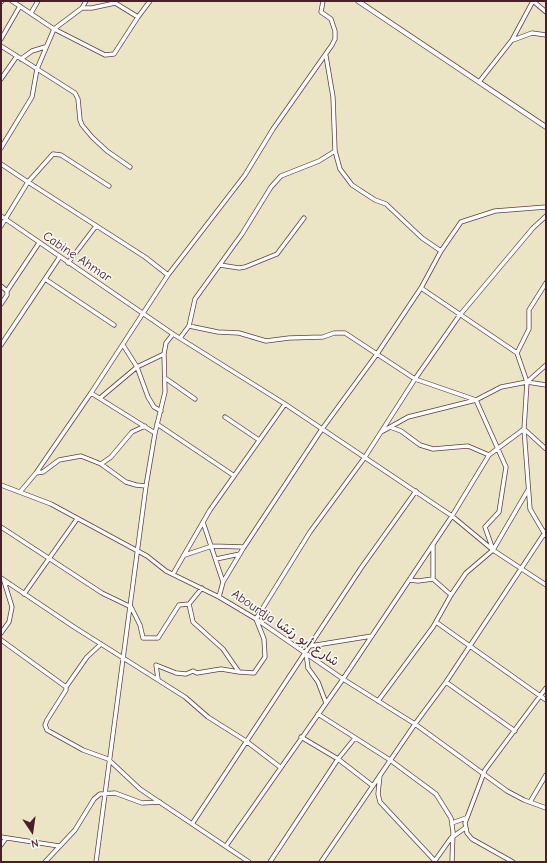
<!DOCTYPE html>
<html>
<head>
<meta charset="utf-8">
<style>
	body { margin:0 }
	#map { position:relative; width:547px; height:863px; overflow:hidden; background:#ebe4c5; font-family:"Comic Neue",sans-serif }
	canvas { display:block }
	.frame { position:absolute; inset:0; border:2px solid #4a1f2b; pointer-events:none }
	.north { position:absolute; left:12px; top:811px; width:40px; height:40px; -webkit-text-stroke:3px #fdfcf7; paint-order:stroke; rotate:167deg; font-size:11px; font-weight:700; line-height:16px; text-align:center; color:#4a1f2b }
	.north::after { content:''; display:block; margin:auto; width:14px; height:18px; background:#4a1f2b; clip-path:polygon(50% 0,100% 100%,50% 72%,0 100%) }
</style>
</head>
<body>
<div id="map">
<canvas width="547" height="863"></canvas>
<div class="frame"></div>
<div class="north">N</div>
</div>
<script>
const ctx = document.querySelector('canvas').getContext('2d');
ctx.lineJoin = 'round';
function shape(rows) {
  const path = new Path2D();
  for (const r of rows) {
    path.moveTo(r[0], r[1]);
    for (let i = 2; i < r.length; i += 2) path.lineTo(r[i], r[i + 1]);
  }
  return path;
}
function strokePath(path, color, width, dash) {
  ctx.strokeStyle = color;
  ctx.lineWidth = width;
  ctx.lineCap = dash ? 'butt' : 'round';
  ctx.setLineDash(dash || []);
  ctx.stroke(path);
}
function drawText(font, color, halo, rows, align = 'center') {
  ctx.font = font + ' "Comic Neue","Playpen Sans Arabic",sans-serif';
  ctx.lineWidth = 3;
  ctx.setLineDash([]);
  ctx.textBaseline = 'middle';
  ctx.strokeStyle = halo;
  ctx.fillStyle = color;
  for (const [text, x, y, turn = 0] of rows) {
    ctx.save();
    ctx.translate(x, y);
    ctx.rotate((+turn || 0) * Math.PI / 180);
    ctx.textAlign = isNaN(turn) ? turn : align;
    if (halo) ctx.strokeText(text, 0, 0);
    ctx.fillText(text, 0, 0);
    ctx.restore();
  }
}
const minor = shape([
	[12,1,54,29,105,55,114,54,138,17],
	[112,1,138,17,150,1],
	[533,1,546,12],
	[1,2,2,1],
	[82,8,92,8,115,3],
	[31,13,38,1],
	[1,39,20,6],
	[513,40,532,33,546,35],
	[1,46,75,93,78,99,80,120,82,125,92,137,107,151,130,167],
	[326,56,333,97,335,151,340,169,352,185,375,200,386,204,422,238,441,251],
	[21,59,32,51,45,47],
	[1,79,17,56],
	[479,82,512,40,533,1],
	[1,148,32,97,37,69,54,29,82,8,86,1],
	[1,164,28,182,1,226],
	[109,186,61,155,53,154,28,182,145,257,168,275],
	[1,216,173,334,285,404,452,516,493,550],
	[68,263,96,226],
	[220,265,239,268,245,267,277,254,304,218],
	[45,279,114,325],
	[1,286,7,291,7,295,1,304],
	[421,288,517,353,527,382,524,429,530,509,546,536],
	[7,291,39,243],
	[189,326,218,332,239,333,266,341,289,338,323,337,334,333,345,333,415,379,476,400,506,467,499,512,485,527,493,550,546,585],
	[180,338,189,326,195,299,242,234,271,187,281,176,319,161,335,151],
	[1,345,59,258],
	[123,345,137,367,148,397,154,407,161,411],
	[517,353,529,329,529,310,546,283],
	[165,378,195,399],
	[527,382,546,365],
	[91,393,155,433],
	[100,398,137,367,164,354],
	[225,417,259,440],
	[157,424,233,475],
	[390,427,401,431,420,445,433,449,468,446,489,455],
	[383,431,408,417,476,400,501,387,527,382,546,385],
	[101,464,111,457,132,432,145,426],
	[36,473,43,472,59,460,81,456,101,464,126,482,136,485,146,486],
	[1,485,51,504,147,556,166,571,219,597,256,619,343,679,415,724,507,791,524,800,546,808],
	[20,492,36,473,91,393,168,275,245,175,273,129,332,45,335,39,335,31,331,19,321,12,323,1],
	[203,522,223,582],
	[1,527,102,593,131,607,140,625,143,638,158,638,179,605,189,604,193,622,223,649,239,672,254,673,265,657,264,639,256,619,310,532,365,457,415,379,459,316,533,228,546,216],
	[433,544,433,579,451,595],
	[185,555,212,546,244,547],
	[216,559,240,554],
	[173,574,210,510,285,404],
	[1,578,74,627,185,697,208,717,246,741,280,767],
	[409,580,418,581,433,579],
	[24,594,77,519],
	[219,597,223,582,244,547,322,429,377,354,421,288,441,251,461,222,495,211,546,207],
	[189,604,202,588],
	[436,622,546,700],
	[1,633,9,622,12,607,4,581],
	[1,640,66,687,66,690,47,720,45,725,47,730,83,750,108,759,140,789,249,862],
	[310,646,372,636],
	[306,653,308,668,318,682,326,703],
	[158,679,156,665,176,673,186,674,193,671,197,673,221,669,239,672],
	[446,682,515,731],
	[66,687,87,657,101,644],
	[378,701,433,627,451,595,466,573,493,550,528,490],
	[318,714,390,760,436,794,451,818,453,832,452,862],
	[301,737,338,759,373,786],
	[380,775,378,794,380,802,435,861],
	[530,802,546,775],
	[452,823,466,818],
	[192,824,361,568,416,491],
	[1,837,59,846],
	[1,845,6,838],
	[226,846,343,679,452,516,489,455,524,429,546,449],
	[45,862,75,830,94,799,100,794,115,793,142,803,160,802],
	[96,862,146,486,155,433,165,392,164,354,166,343,173,334],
	[270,862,338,759,355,738],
	[321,862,415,724,446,682,546,531],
	[434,862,451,838,465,828],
	[513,862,472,839,467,833,465,823,485,770,546,688]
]);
const tertiary = shape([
	[358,1,546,127]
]);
const streetNames = [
	["Cabine Ahmar",77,257,34],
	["Abourdja شارع أبو رتشا",285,628,34]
];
strokePath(minor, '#623d42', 5);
strokePath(tertiary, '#623d42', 5.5);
strokePath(minor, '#fff', 3.5);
strokePath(tertiary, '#fff', 4);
drawText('13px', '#4a1f2b', '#fdfcf7', streetNames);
</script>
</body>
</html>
